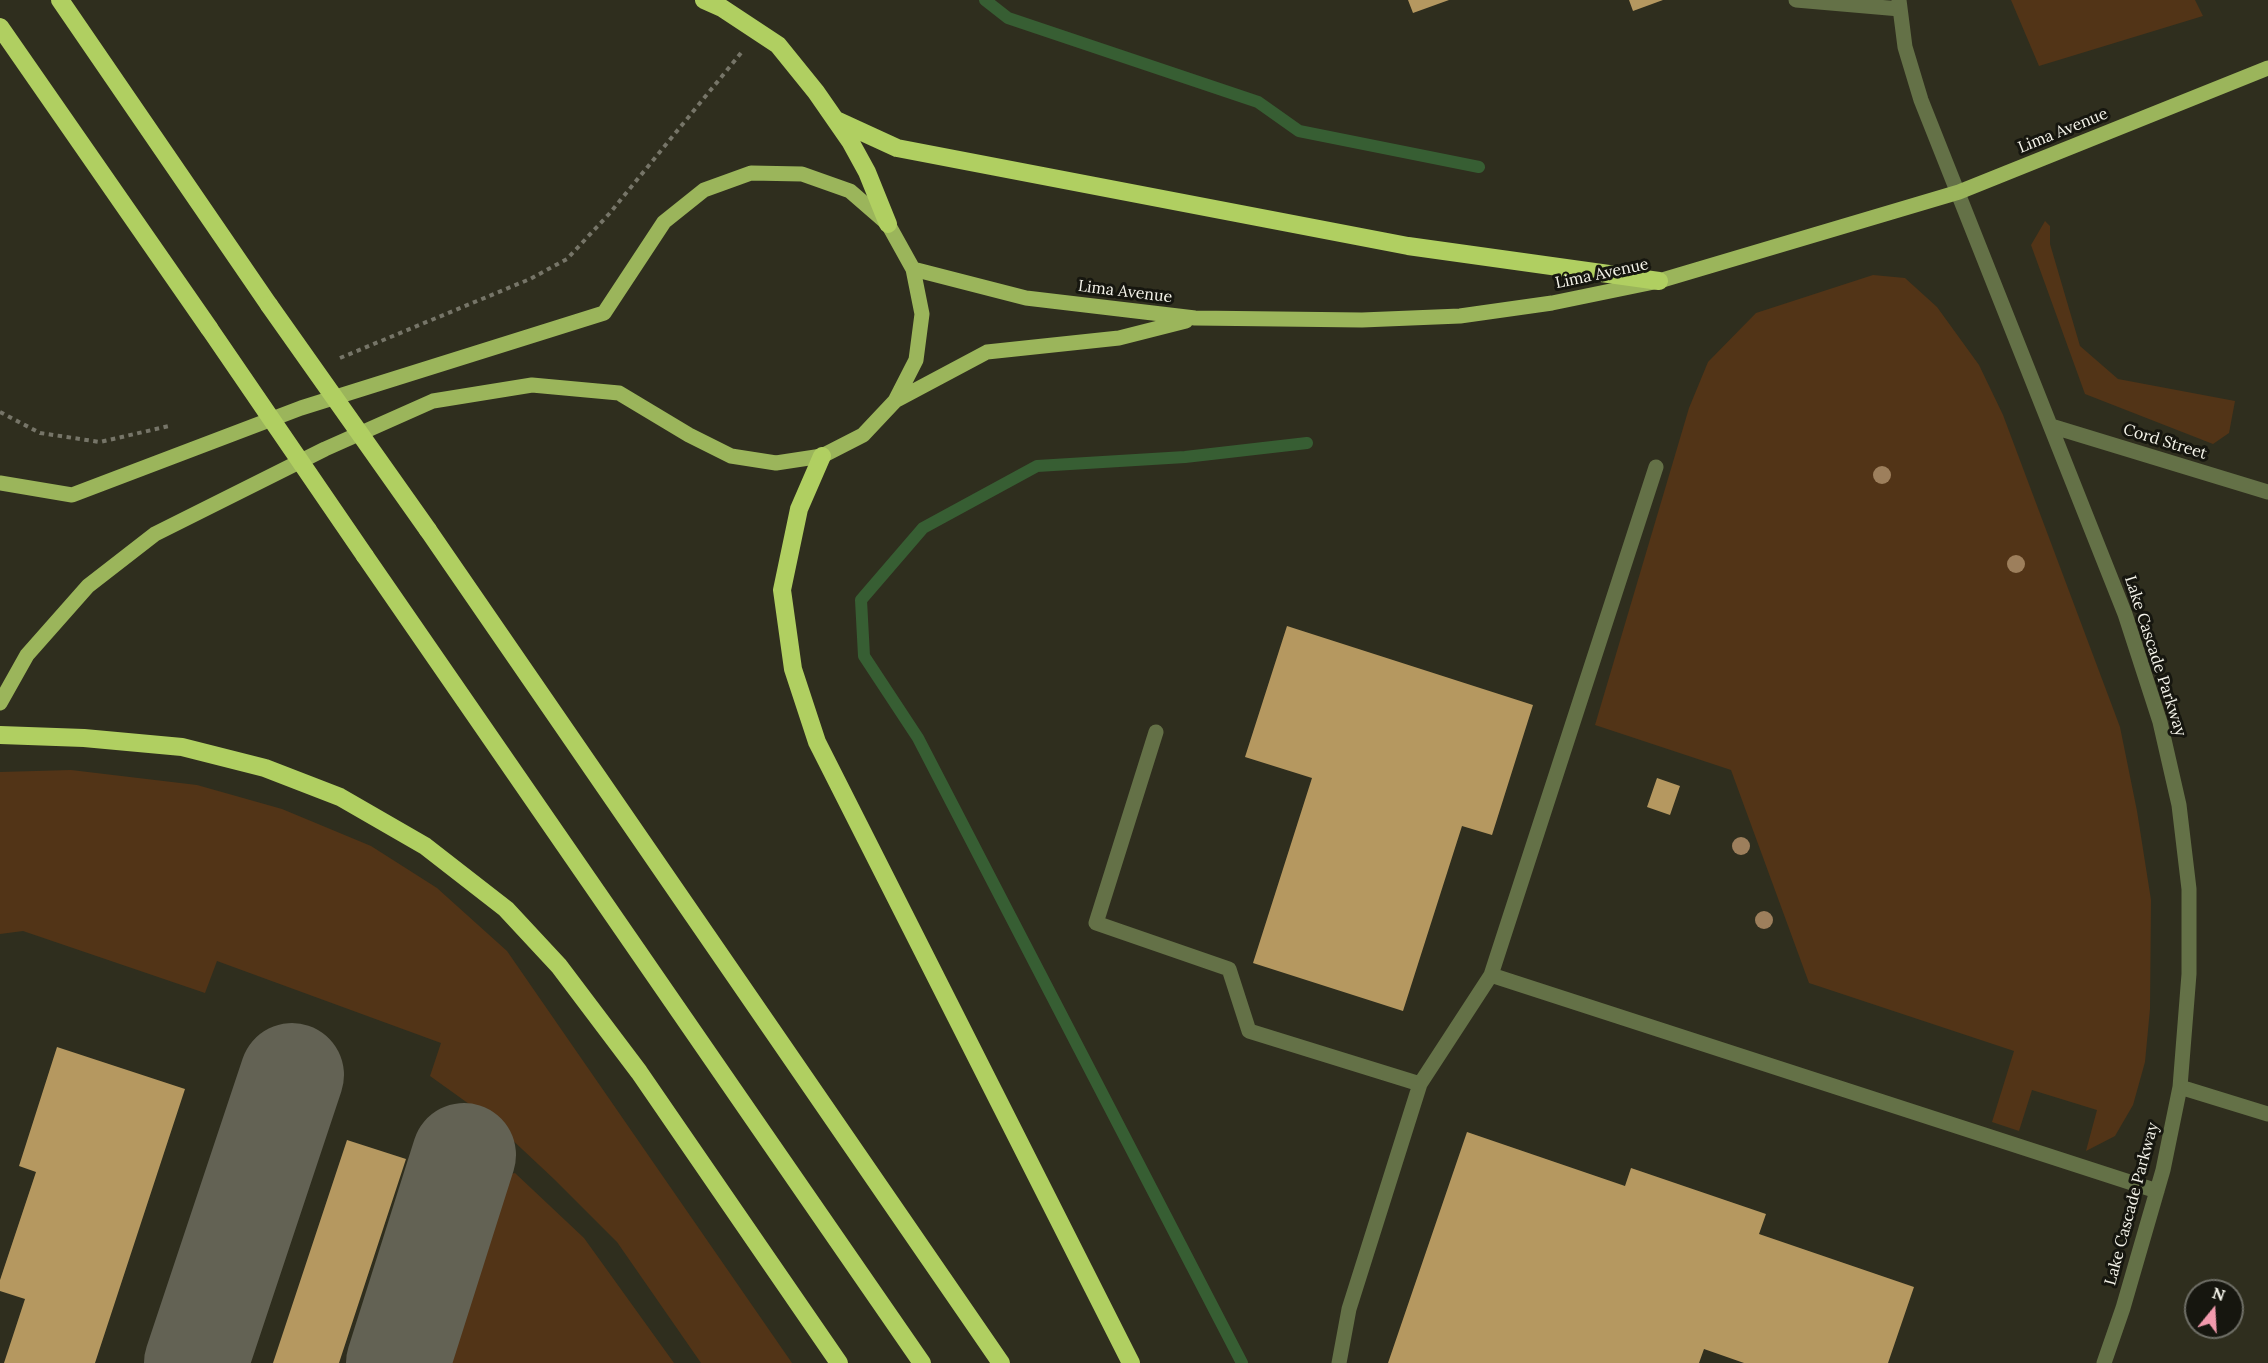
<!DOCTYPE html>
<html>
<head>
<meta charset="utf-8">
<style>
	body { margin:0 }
	#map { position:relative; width:2268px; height:1363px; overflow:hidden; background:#2f2e1e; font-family:Lora,serif }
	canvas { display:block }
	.north { position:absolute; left:2184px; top:1279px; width:60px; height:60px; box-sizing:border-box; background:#16160f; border:2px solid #6f6f67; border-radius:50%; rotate:18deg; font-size:16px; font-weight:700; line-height:24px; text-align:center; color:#f5f4ea }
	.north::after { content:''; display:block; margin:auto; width:21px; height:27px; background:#f29aad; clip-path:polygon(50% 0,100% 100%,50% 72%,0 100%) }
</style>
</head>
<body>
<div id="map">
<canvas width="2268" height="1363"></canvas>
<div class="north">N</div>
</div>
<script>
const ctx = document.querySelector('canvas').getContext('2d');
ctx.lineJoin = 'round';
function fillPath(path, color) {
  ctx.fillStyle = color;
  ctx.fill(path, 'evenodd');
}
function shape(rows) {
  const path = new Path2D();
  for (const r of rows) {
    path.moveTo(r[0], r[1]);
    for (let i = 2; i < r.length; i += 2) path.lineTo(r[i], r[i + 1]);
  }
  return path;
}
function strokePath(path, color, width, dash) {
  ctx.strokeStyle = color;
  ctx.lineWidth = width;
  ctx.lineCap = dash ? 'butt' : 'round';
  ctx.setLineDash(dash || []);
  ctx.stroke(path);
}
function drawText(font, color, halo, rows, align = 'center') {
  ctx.font = font + ' Lora,serif';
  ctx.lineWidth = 6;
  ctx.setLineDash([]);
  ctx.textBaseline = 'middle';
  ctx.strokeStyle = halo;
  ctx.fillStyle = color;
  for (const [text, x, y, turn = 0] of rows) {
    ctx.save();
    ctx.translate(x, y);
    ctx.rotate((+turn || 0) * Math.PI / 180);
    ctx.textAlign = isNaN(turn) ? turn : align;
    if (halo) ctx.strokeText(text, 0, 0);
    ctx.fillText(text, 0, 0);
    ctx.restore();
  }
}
const green = shape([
	[2011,0,2195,0,2203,16,2039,66],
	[2045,221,2050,226,2050,244,2080,346,2118,379,2235,401,2229,433,2213,444,2085,394,2031,245],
	[1873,275,1905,278,1937,307,1979,365,2003,415,2120,727,2137,811,2151,900,2150,1009,2145,1062,2133,1105,2115,1136,2086,1151,2097,1110,2032,1090,2019,1131,1992,1122,2014,1051,1809,983,1731,770,1595,725,1689,408,1708,362,1756,313],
	[71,770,197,785,282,809,371,846,437,888,507,951,792,1363,701,1363,617,1242,555,1180,490,1119,430,1076,441,1043,217,961,205,993,23,931,0,934,0,772],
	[515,1173,584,1238,674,1363,433,1363,490,1190,503,1176]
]);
const stream = shape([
	[985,0,1008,18,1258,102,1299,131,1479,167],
	[1242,1363,918,738,864,656,861,600,923,528,1037,466,1185,457,1307,443]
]);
const taxiway = shape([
	[196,1363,292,1075],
	[398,1363,464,1155]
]);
const building = shape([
	[1408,0,1449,0,1413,13],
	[1629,0,1663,0,1633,11],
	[1287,626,1533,705,1492,835,1462,826,1403,1011,1253,963,1312,778,1245,757],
	[1657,778,1680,786,1670,815,1647,807],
	[57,1047,185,1089,95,1363,4,1363,25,1299,0,1291,0,1280,36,1172,19,1166],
	[1467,1132,1625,1186,1631,1168,1766,1214,1759,1234,1914,1287,1888,1363,1744,1363,1704,1349,1699,1363,1388,1363],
	[347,1140,406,1159,339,1363,273,1363]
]);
const path = shape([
	[340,358,530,279,567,259,609,214,741,53],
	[0,412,40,433,100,442,169,426]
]);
const minor = shape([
	[1796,0,1900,9],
	[1899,0,1905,47,1921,100,2125,614,2160,722,2179,805,2189,889,2189,974,2180,1087,2163,1170,2123,1308,2104,1363],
	[2051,426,2268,492],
	[1656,467,1491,975,2157,1191],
	[1156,732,1096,923,1229,969,1249,1031,1420,1084],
	[2180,1087,2268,1114],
	[1339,1363,1349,1309,1420,1084,1491,975]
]);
const major = shape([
	[913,269,1026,298,1195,318,1362,320,1460,316,1552,303,1659,281,1959,192,2268,68],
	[0,483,72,495,301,408,604,313,664,222,704,190,751,173,802,174,850,191,888,224,913,269,922,314,916,360,895,401],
	[0,703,27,655,88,586,155,534,325,449,433,401,532,385,619,393,689,435,731,456,776,463,822,456,863,435,895,401,987,352,1119,338,1186,321]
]);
const highway = shape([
	[60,0,269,305],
	[704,0,722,8,778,45,816,92,850,141,867,172,888,224],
	[0,27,209,328],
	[836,120,897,148,1408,246,1659,281],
	[822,456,799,509,782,590,793,669,817,742,1131,1363],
	[428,530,1001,1363],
	[365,556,922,1363],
	[0,735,84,738,182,747,265,768,340,797,425,846,506,909,559,966,639,1072,839,1363]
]);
const highwayBridge = shape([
	[269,305,428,530],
	[209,328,365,556]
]);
const trees = [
	[1882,475],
	[2016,564],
	[1741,846],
	[1764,920]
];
const streetNames = [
	["Lima Avenue",2063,131,-22],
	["Lima Avenue",1602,274,-12],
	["Lima Avenue",1125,292,7],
	["Cord Street",2165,442,17],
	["Lake Cascade Parkway",2155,656,72],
	["Lake Cascade Parkway",2132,1204,-75]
];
fillPath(green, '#523417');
strokePath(stream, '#375e33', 12);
strokePath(taxiway, '#636254', 104);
fillPath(building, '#b59860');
strokePath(path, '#767568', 4, [4.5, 4.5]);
strokePath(minor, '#647147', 15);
strokePath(major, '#9bb55b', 15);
strokePath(highway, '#b0cf61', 18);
strokePath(highwayBridge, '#b0cf61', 18);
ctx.fillStyle = '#9d7f5c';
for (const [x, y] of trees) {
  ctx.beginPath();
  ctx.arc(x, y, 9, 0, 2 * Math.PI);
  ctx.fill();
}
drawText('16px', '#f5f4ea', '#16160f', streetNames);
</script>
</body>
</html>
